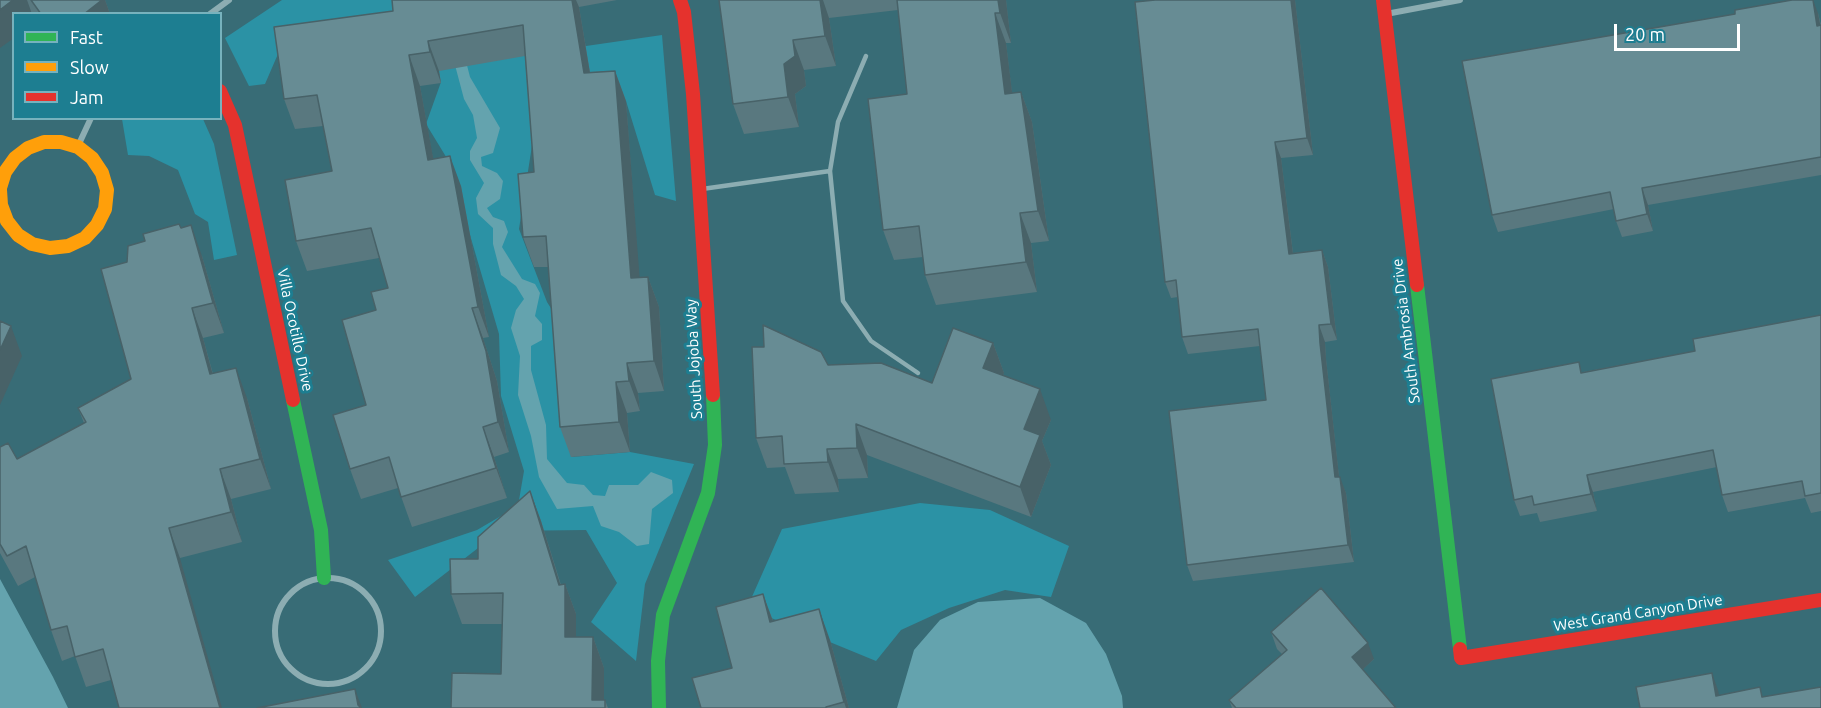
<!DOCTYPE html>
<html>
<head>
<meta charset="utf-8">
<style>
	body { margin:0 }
	#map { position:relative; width:1821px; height:708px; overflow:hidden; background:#386c76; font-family:Ubuntu,sans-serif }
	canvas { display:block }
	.legend { position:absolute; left:12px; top:12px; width:210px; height:108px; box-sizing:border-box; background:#1d7e91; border:2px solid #77b2bd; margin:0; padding:8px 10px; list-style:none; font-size:18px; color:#fff }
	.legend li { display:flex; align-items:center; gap:12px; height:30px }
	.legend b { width:30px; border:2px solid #77b2bd }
	.scale { position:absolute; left:1614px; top:24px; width:126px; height:27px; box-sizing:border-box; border:3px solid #fff; border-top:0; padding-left:8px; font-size:18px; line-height:21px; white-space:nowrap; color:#fff; -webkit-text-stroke:4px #1d7e91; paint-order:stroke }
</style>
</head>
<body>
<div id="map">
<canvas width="1821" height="708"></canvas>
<ul class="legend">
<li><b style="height:8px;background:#30b455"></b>Fast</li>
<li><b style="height:8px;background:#ff9f0a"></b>Slow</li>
<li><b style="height:8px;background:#e5322d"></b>Jam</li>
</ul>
<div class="scale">20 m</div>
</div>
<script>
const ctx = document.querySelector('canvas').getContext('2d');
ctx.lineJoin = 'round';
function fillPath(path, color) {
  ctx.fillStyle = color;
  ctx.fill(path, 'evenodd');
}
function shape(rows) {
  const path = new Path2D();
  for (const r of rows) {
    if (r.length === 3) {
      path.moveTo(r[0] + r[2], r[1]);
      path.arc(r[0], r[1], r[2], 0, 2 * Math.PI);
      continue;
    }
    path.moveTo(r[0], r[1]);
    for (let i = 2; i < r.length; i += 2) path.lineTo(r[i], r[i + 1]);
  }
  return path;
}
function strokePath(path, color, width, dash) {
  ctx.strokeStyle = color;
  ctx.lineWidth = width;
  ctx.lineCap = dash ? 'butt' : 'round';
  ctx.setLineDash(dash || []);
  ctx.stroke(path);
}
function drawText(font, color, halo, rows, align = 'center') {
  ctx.font = font + ' Ubuntu,sans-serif';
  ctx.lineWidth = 6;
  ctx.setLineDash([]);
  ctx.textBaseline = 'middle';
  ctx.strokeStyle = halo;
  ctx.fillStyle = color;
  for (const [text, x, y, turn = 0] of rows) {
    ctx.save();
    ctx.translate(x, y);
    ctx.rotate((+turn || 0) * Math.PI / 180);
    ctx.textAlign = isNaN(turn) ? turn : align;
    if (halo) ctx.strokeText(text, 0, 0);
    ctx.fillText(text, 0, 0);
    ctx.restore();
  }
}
const green = shape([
	[282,0,476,0,586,46,662,35,676,201,655,195,626,101,538,107,519,229,547,302,561,324,571,457,630,452,694,464,645,584,636,661,591,622,617,583,586,530,500,531,415,597,388,560,477,530,518,506,524,471,501,396,499,334,448,160,426,124,441,82,281,47,265,84,249,86,225,38],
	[122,119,203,119,214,144,237,255,214,260,208,222,195,214,178,170,149,156,128,155],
	[920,503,990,510,1069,546,1051,597,1005,590,949,608,901,630,876,661,747,608,782,529]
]);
const water = shape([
	[460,38,470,77,500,128,493,153,481,157,482,166,497,173,503,181,500,199,487,208,493,217,504,221,508,232,502,247,522,279,535,284,540,293,535,316,542,324,542,340,531,346,531,370,546,425,547,459,567,483,584,485,593,495,605,496,609,485,638,485,651,472,672,480,673,493,652,509,649,544,637,546,619,532,601,526,593,506,557,509,539,477,531,436,518,395,520,356,511,328,516,310,524,299,516,286,501,275,493,244,493,228,478,214,476,198,484,183,470,160,470,151,477,138,473,115,464,99,451,50],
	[0,579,53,677,68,708,0,708],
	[1040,598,1086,623,1106,654,1122,696,1123,708,897,708,914,650,940,620,978,602]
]);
const lane = shape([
	[866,56,838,122,830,171,843,301,871,341,918,373],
	[702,189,830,171]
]);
const street = shape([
	[210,14,229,0],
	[1386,14,1460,0],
	[78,146,91,118],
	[328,631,53]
]);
const fast = shape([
	[1417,285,1460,649],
	[293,400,321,530,324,578],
	[659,708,658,661,663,615,708,493,715,445,713,395]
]);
const slow = shape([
	[0,188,5,172,15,158,28,148,44,142,61,142,78,147,92,158,102,173,107,190,105,209,97,225,85,238,68,246,50,248,32,244,18,235,7,221,1,205,0,190]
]);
const jam = shape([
	[680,0,684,12,693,94,713,395],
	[1383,0,1417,285],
	[220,91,235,125,293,400],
	[1460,649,1461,658,1821,600]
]);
const wall = shape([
	[0,0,105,0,110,14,14,14],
	[392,0,617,0,579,7,590,72,615,71,626,101,639,278,648,277,659,307,664,391,638,393,640,411,627,413,630,452,571,457,560,427,548,267,534,267,523,237,534,172,525,56,439,71,441,83,420,86,433,159,461,186,489,337,483,338,497,381,509,452,494,457,507,498,412,527,398,488,361,499,350,469,366,405,376,310,388,288,379,258,307,271,296,241,332,171,323,126,295,129,284,99,393,11],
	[719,0,1006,0,1011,43,1006,43,1012,93,1021,92,1032,122,1049,241,1031,243,1037,292,936,305,925,275,923,257,894,260,883,230,907,94,898,10,829,18,836,66,804,70,806,86,795,94,799,127,744,134,733,104],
	[1155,0,1295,0,1313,155,1281,158,1293,253,1322,250,1328,267,1337,340,1325,342,1326,359,1339,477,1346,493,1354,562,1193,581,1187,565,1266,400,1260,346,1188,354,1182,337,1178,297,1171,298,1165,282],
	[1818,13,1821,25,1821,175,1648,205,1653,231,1622,237,1616,221,1614,209,1498,232,1492,215],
	[181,228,202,256,224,333,203,338,213,374,247,398,271,489,231,499,242,542,180,558,111,680,86,687,75,656,62,661,51,630,35,577,18,586,0,553,0,447,17,459,84,423,78,408,131,379,127,262],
	[1821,315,1821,511,1811,513,1805,498,1728,512,1722,495,1717,467,1593,492,1597,511,1540,522,1537,513,1520,516,1514,500,1583,372,1695,351],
	[993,343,1004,373,1003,375,1051,420,1042,441,1051,465,1031,517,867,455,868,478,838,479,839,492,795,494,785,467,767,468,756,438,828,365,932,383],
	[530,491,541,521,561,585,565,584,576,614,576,637,593,637,604,668,604,700,605,700,608,708,451,708,501,674,502,624,462,624,451,594],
	[763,594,773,621,830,640,849,708,701,708,732,668],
	[1271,632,1374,659,1362,670,1396,708,1232,708,1229,700,1282,654,1277,649]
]);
const shadedWall = shape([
	[13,0,27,0,32,14,14,14,14,38,0,48,0,10],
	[102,0,105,0,110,14,84,14],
	[572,0,576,0,579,7,595,103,584,73],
	[820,0,823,0,829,18,836,66,825,36],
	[998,0,1006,0,1011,43,1000,13],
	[1291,0,1295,0,1313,155,1307,138],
	[1813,0,1818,13,1821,29,1817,26],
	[995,13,1006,43,1016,124,1005,94],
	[793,40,804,70,806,86,795,94,799,127,788,97,784,64],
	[428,41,439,71,441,83,430,52],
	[409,55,420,86,439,190,428,160],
	[615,71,626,101,642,308,631,278],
	[1021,92,1032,122,1049,241,1038,211],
	[1275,142,1281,158,1295,270,1289,254],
	[450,156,461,186,489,337,478,307],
	[1642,188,1648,205,1653,231,1647,214],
	[1020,213,1031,243,1037,292,1026,262],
	[191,225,202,256,224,333,213,303],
	[1322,250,1328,267,1337,340,1331,324],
	[648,277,659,307,664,391,654,361],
	[192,308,203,338,221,405,210,374],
	[472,308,483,338,497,381,509,452,498,422],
	[1319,325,1325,342,1326,359,1341,494,1335,477,1320,343],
	[11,326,22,356,0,405,0,350],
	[993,343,1004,373,994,398,983,368],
	[627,363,638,393,640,411,629,381],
	[236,368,247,398,271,489,260,459],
	[616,382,627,413,630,452,619,422],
	[1040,389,1051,420,1042,441,1051,465,1031,517,1020,487,1024,429],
	[856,424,867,455,868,478,857,448],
	[483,427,494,457,507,498,496,468],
	[827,449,838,479,839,492,828,462],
	[220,469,231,499,242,542,231,512],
	[1587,475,1593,492,1597,511,1591,494],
	[1340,477,1346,493,1354,562,1348,545],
	[530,491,541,521,565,600,565,584,576,614,576,667,565,637,559,585],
	[169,528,180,558,222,708,220,708],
	[763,594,774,624,770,622],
	[819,609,830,640,849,708,846,708,844,702],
	[593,637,604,668,604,708,592,700],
	[1368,643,1374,659,1358,674,1352,657],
	[1712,673,1718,690,1722,708,1716,696],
	[355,689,362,708,359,708]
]);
const building = shape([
	[0,0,13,0,0,10,0,0],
	[31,0,102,0,84,14,41,14,31,0],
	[392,0,572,0,584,73,615,71,631,278,648,277,654,361,627,363,629,381,616,382,619,422,560,427,546,236,523,237,518,174,534,172,523,25,428,41,430,52,409,55,428,160,450,156,478,307,472,308,486,351,498,422,483,427,496,468,401,497,389,457,350,469,333,415,366,405,342,320,376,310,371,292,388,288,371,228,296,241,285,180,332,171,317,95,284,99,274,27,393,11,392,0],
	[719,0,820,0,825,36,793,40,795,56,784,64,788,97,733,104,719,0],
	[897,0,998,0,1000,13,995,13,1005,94,1021,92,1038,211,1020,213,1026,262,925,275,919,226,883,230,868,99,907,94,897,0],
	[1155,0,1291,0,1307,138,1275,142,1289,254,1322,250,1331,324,1319,325,1320,343,1335,477,1340,477,1348,545,1187,565,1169,411,1266,400,1258,329,1182,337,1176,280,1165,282,1135,2,1155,0],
	[1792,0,1813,0,1817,26,1821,25,1821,157,1642,188,1647,214,1616,221,1610,192,1492,215,1462,61,1735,14,1735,10,1792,0],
	[179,224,181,228,191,225,213,303,192,308,210,374,236,368,260,459,220,469,231,512,169,528,220,708,119,708,103,649,75,657,67,626,51,630,26,546,7,556,0,544,0,447,8,443,17,459,86,422,78,408,131,379,101,269,127,262,128,246,145,241,143,234,179,224],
	[1821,315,1821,493,1805,496,1802,481,1722,495,1713,450,1587,475,1591,494,1534,505,1532,496,1514,500,1491,379,1579,362,1581,373,1695,351,1693,339,1821,315],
	[0,321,11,326,0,350,0,321],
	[763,325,821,352,828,365,881,363,932,383,953,328,993,343,983,368,1040,389,1024,429,1040,435,1020,487,856,424,857,448,827,449,828,462,784,464,782,436,756,438,752,347,764,347,763,325],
	[530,491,559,585,565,584,565,637,593,637,592,700,605,700,605,708,451,708,452,673,501,674,503,593,451,594,450,559,478,559,478,537,530,491],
	[1321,588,1368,643,1352,657,1396,708,1236,708,1229,700,1287,650,1271,632,1321,588],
	[763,594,770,622,819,609,844,702,826,707,826,708,701,708,692,678,732,668,716,607,763,594],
	[1712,673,1716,696,1760,687,1762,697,1821,687,1821,708,1640,708,1636,687,1712,673],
	[355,689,358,705,361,708,257,708,355,689]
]);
const streetNames = [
	["Villa Ocotillo Drive",295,330,78],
	["South Ambrosia Drive",1406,331,-97],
	["South Jojoba Way",694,359,-93],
	["West Grand Canyon Drive",1638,613,-9]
];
fillPath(green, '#2b92a5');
fillPath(water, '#64a3ae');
strokePath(lane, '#8cadb2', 4.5);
strokePath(street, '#8cadb2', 6);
strokePath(fast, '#30b455', 14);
strokePath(slow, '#ff9f0a', 14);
strokePath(jam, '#e5322d', 14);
fillPath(wall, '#59787f');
fillPath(shadedWall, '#486268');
fillPath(building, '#678c94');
strokePath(building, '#486268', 1.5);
drawText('15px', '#fff', '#1d7e91', streetNames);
</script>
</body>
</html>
